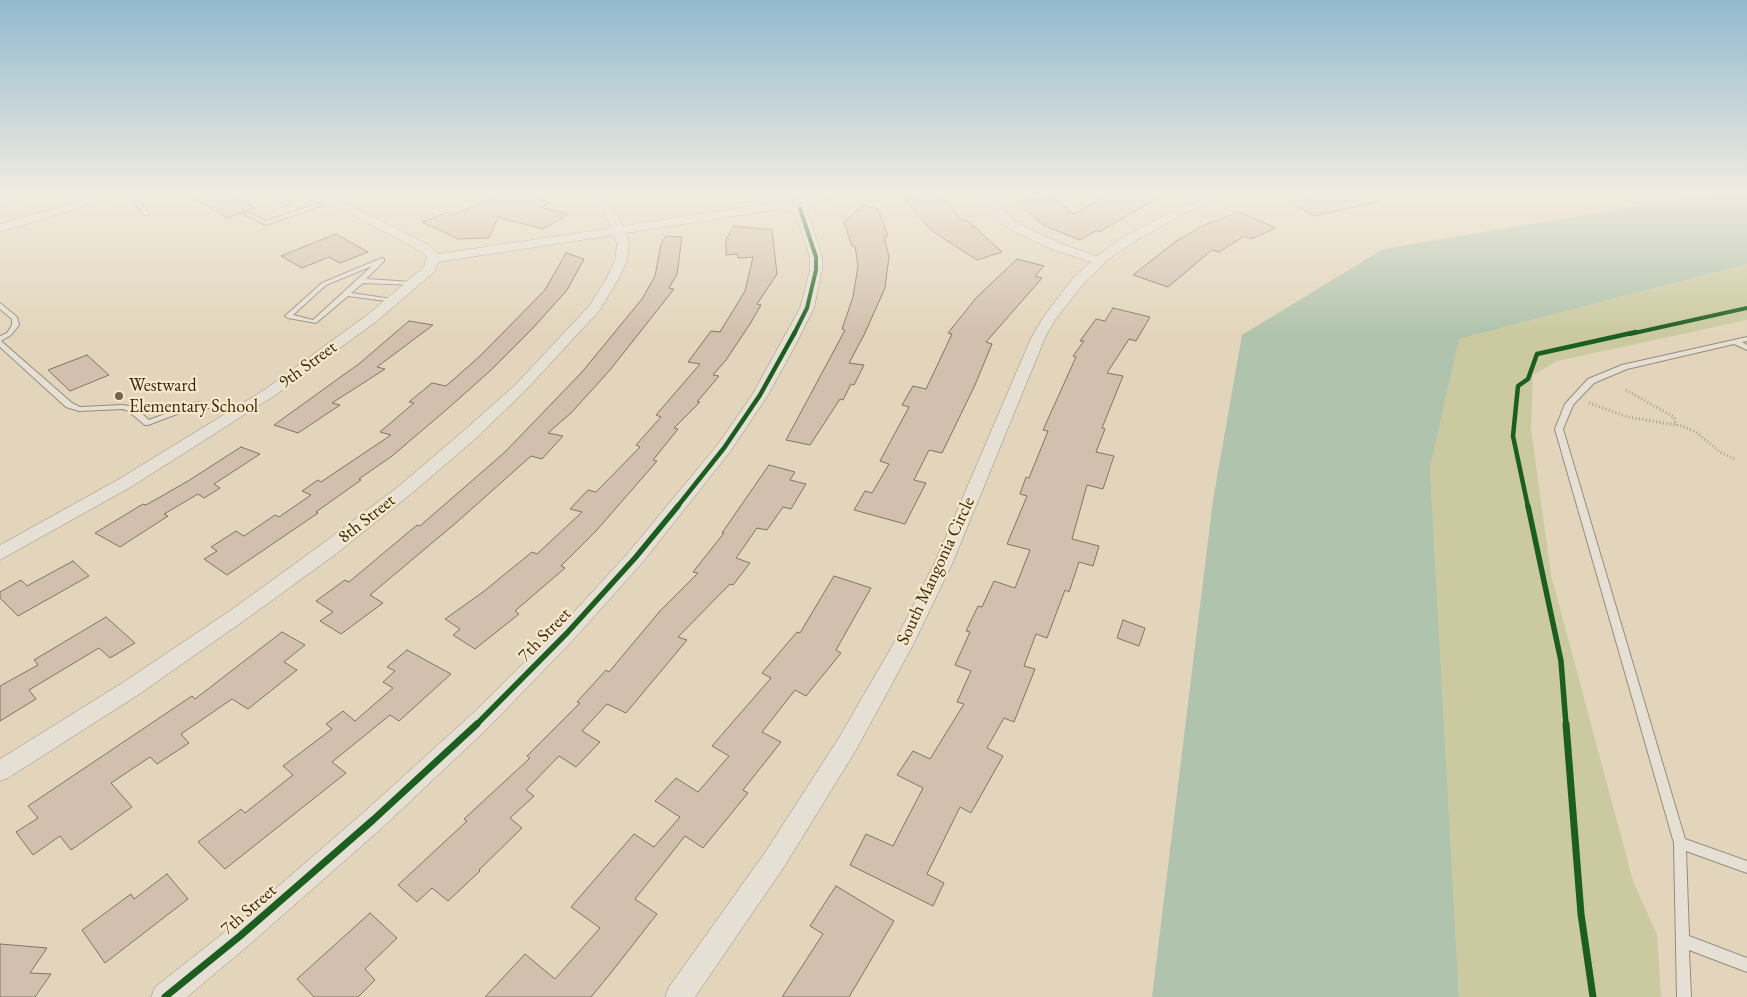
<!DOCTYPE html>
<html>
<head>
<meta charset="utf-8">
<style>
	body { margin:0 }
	canvas { display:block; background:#e2d5bb }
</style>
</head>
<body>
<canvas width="1747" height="997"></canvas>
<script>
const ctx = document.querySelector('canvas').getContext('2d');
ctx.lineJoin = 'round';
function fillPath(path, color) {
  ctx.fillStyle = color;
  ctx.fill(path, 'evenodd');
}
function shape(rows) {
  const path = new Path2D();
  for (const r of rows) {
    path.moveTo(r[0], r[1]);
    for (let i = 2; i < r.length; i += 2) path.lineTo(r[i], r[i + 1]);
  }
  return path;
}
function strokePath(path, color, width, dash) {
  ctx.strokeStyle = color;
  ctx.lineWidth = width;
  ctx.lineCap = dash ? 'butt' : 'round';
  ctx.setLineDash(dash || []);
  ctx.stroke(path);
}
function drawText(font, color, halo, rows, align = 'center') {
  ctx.font = font + ' "EB Garamond",serif';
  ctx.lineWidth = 4.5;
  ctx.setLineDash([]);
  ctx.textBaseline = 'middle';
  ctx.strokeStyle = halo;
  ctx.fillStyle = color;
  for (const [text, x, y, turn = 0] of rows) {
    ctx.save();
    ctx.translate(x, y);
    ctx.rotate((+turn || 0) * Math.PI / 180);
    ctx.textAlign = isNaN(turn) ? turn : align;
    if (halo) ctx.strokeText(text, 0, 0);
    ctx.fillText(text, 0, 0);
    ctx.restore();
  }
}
const green = shape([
	[1747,264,1747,320,1557,361,1533,375,1531,429,1551,575,1633,881,1657,935,1661,997,1459,997,1430,468,1459,339]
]);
const water = shape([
	[1707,194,1747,194,1747,264,1459,339,1430,468,1459,997,1152,997,1213,500,1242,335,1383,249]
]);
const building = shape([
	[187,194,230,194,255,208,227,218,187,194],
	[502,194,530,194,550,203,540,207,568,214,543,229,498,217,489,238,458,239,422,222,448,212,453,215,502,194],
	[931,194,939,194,963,221,967,220,1002,252,977,260,931,230,904,198,931,194],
	[1109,194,1165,194,1099,232,1097,230,1080,240,1045,226,1016,202,1050,196,1074,214,1109,194],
	[1322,194,1377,194,1377,202,1314,216,1291,203,1322,194],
	[863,205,878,209,888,236,884,237,889,257,885,288,864,335,849,363,864,365,854,385,851,384,843,400,840,399,810,445,786,440,845,330,842,329,853,297,858,266,855,246,852,246,844,222,863,205],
	[1239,212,1276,228,1251,239,1244,236,1219,252,1212,250,1168,287,1133,275,1175,242,1204,225,1239,212],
	[734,226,772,230,777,274,757,304,761,305,750,324,726,360,713,375,719,376,697,402,700,402,674,428,678,429,653,460,657,461,596,531,561,566,565,568,515,611,519,614,475,649,453,635,460,629,445,619,483,592,532,552,537,554,582,512,570,509,588,490,596,492,640,447,636,445,661,417,656,415,700,364,688,362,711,331,720,332,745,291,753,257,738,258,738,254,726,255,726,239,734,226],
	[336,234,368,252,340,263,329,257,302,268,281,256,336,234],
	[666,236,682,237,677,274,669,288,674,289,610,370,572,412,548,433,563,436,542,459,531,456,457,522,370,595,383,603,341,634,320,621,333,612,316,601,345,580,349,582,417,525,420,526,505,452,582,372,642,299,655,276,661,244,666,236],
	[566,253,584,259,567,290,533,328,490,371,445,411,392,456,359,479,361,480,316,512,318,513,227,575,204,559,217,551,211,547,236,531,244,536,275,515,279,517,311,495,302,491,318,480,321,482,391,435,380,432,414,403,409,402,432,383,446,386,480,356,545,290,566,253],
	[1017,259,1044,266,1035,276,1042,278,986,342,992,344,975,385,942,453,929,450,914,480,926,483,905,524,854,510,865,491,872,493,889,464,880,461,909,407,902,405,913,386,926,389,952,334,948,333,976,298,1017,259],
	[1113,308,1150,317,1136,341,1129,339,1107,373,1123,376,1102,428,1105,429,1096,452,1114,456,1103,489,1087,485,1072,539,1099,546,1093,566,1079,562,1069,592,1065,590,1047,638,1036,634,1024,666,1035,669,1014,722,1004,718,987,748,1003,756,971,813,960,807,927,874,944,883,933,906,850,865,866,834,893,846,923,788,897,775,913,751,930,759,964,704,957,702,971,671,955,665,970,632,966,631,978,606,982,607,994,581,1015,588,1030,550,1007,544,1027,496,1020,494,1026,477,1029,478,1048,431,1043,430,1076,357,1073,356,1084,341,1080,341,1096,319,1105,321,1113,308],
	[409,321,433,325,377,367,385,369,332,403,340,405,298,433,274,425,360,363,409,321],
	[87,355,109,375,70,391,48,370,87,355],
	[241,447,260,454,214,484,220,488,204,498,198,494,164,514,168,516,120,547,95,533,143,504,146,505,188,481,241,447],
	[769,465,795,472,790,480,806,484,791,509,783,507,767,530,757,528,736,558,750,563,733,585,730,584,678,637,687,640,626,713,607,704,582,731,600,742,576,767,559,756,526,790,534,796,510,818,522,828,479,870,480,871,448,901,432,888,417,902,398,885,467,821,464,819,530,758,527,756,580,703,577,702,606,670,609,672,660,611,698,573,693,572,724,533,722,533,769,465],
	[73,561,89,576,18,616,0,598,0,592,21,580,27,586,73,561],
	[834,576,871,588,836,650,841,653,806,696,795,690,762,732,781,742,743,790,748,793,703,848,685,836,635,899,657,914,610,974,591,997,485,997,525,954,555,979,600,928,571,907,634,834,654,847,680,817,655,801,676,778,698,792,729,756,712,746,771,678,762,673,797,632,800,633,834,576],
	[106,617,135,643,110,658,99,648,29,690,36,699,0,721,0,686,38,665,34,660,106,617],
	[1123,620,1145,628,1139,646,1117,638,1123,620],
	[282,632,305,645,284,662,297,670,248,709,232,699,181,734,189,743,157,764,150,757,111,783,132,807,71,850,60,836,33,855,16,832,38,818,28,806,192,696,195,699,282,632],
	[407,650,451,674,399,721,390,715,332,762,346,773,225,869,198,842,241,809,245,813,293,775,283,766,332,729,326,724,343,711,355,721,393,688,383,682,395,671,387,667,407,650],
	[167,874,188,899,105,963,82,930,131,894,134,899,167,874],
	[836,886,894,921,849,997,782,997,823,934,810,926,836,886],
	[370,913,397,938,365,969,375,980,358,997,314,997,297,979,370,913],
	[0,944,47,948,30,973,51,974,35,997,0,997,0,944]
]);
const path = shape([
	[1626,390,1674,417,1676,425],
	[1589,403,1628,417,1682,426,1696,432,1720,452,1735,459]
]);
const service = shape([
	[129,194,135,194,149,214,148,215,144,215,129,194],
	[268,194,276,194,291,204,286,205,268,194],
	[330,199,332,200,332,202,266,225,244,214,249,213,266,221,330,199],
	[382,258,384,259,384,261,366,279,412,282,414,283,414,285,363,283,351,293,392,299,395,301,394,302,348,296,316,323,288,318,285,316,322,283,382,258],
	[372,266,313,320,293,315,326,285,372,266],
	[0,303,17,317,19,325,11,335,1,341,72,403,80,407,123,405,134,407,149,420,197,402,240,410,244,412,240,414,198,406,148,425,145,425,128,411,123,409,79,411,66,407,0,347,0,336,7,333,12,325,12,319,0,309,0,303],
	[1747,337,1747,341,1742,342,1747,345,1747,350,1734,344,1627,369,1594,383,1573,405,1563,429,1685,839,1747,861,1747,873,1686,851,1689,936,1747,958,1747,972,1689,950,1691,997,1677,997,1674,843,1555,429,1565,404,1588,379,1622,365,1747,337]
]);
const minor = shape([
	[17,194,36,194,0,206,0,199,17,194],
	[105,194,124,194,0,232,0,224,105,194],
	[312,194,327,194,429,245,438,254,612,228,603,212,581,194,594,194,611,208,623,226,773,203,775,198,783,194,809,194,812,196,847,194,846,196,816,202,814,206,807,211,822,257,822,270,814,308,794,348,768,395,730,452,642,563,574,639,489,727,382,828,249,945,187,997,151,997,155,987,231,927,364,812,473,713,560,627,628,553,718,444,752,395,800,308,810,270,810,257,796,213,779,209,626,233,629,244,627,260,620,276,600,310,524,392,473,441,411,494,336,554,245,620,138,695,8,778,0,781,0,759,122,683,231,610,322,544,399,486,461,433,514,386,590,305,608,276,615,260,617,244,614,235,438,262,435,271,377,321,274,396,131,487,0,560,0,545,119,479,264,390,367,315,424,267,427,257,421,251,312,194],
	[791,199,801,199,804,203,795,207,785,204,785,202,791,199],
	[974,194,986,194,1011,218,1025,227,1062,244,1097,256,1124,237,1175,210,1216,194,1232,194,1183,214,1132,243,1109,259,1084,283,1055,320,1045,338,953,562,913,645,856,750,784,867,695,997,665,997,669,987,766,851,840,736,895,641,935,562,1031,338,1044,316,1074,277,1091,262,1054,250,1017,233,1003,224,974,194]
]);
const cyclewayFar3 = shape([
	[794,334,807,308,816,270,816,257,800,209],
	[1630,334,1747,308]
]);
const cyclewayFar2 = shape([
	[677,507,724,448,760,395,795,332],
	[1528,507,1513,436,1518,386,1528,379,1537,354,1636,332]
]);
const cyclewayFar1 = shape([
	[1528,506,1561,661,1566,725],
	[476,725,567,633,635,558,678,506]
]);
const cycleway = shape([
	[1566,724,1581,914,1593,997],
	[165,997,240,936,373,820,477,724]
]);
const markers = [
	[119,396,5,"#74634e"]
];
const streetNames = [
	["9th Street",308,365,-36],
	["8th Street",367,519,-38],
	["South Mangonia Circle",936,571,-65],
	["7th Street",545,635,-46],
	["7th Street",249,910,-41]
];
const poiNames = [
	["Westward",129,386],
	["Elementary School",129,407]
];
fillPath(green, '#cbc9a0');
fillPath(water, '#b0c3ad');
fillPath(building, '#d3bfad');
strokePath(building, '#7e7565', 1);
strokePath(service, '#968c7c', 2);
strokePath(minor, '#968c7c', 1);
strokePath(path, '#a6a095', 3, [1, 2.5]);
fillPath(service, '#e6e0d4');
fillPath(minor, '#e6e0d4');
strokePath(cyclewayFar3, '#1b5e20', 4);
strokePath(cyclewayFar2, '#1b5e20', 4.5);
strokePath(cyclewayFar1, '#1b5e20', 5.5);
strokePath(cycleway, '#1b5e20', 7);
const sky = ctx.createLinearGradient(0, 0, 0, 334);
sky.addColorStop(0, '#91bad0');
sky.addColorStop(0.58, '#f2ece0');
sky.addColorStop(1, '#f2ece000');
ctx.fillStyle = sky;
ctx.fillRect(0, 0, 1747, 334);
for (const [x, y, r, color] of markers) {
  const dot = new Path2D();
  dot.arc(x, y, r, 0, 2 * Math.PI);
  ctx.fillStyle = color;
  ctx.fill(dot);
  strokePath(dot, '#f6e8c9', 2);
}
drawText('18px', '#382613', '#f6e8c9', streetNames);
drawText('18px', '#382613', '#f6e8c9', poiNames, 'left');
</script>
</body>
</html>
